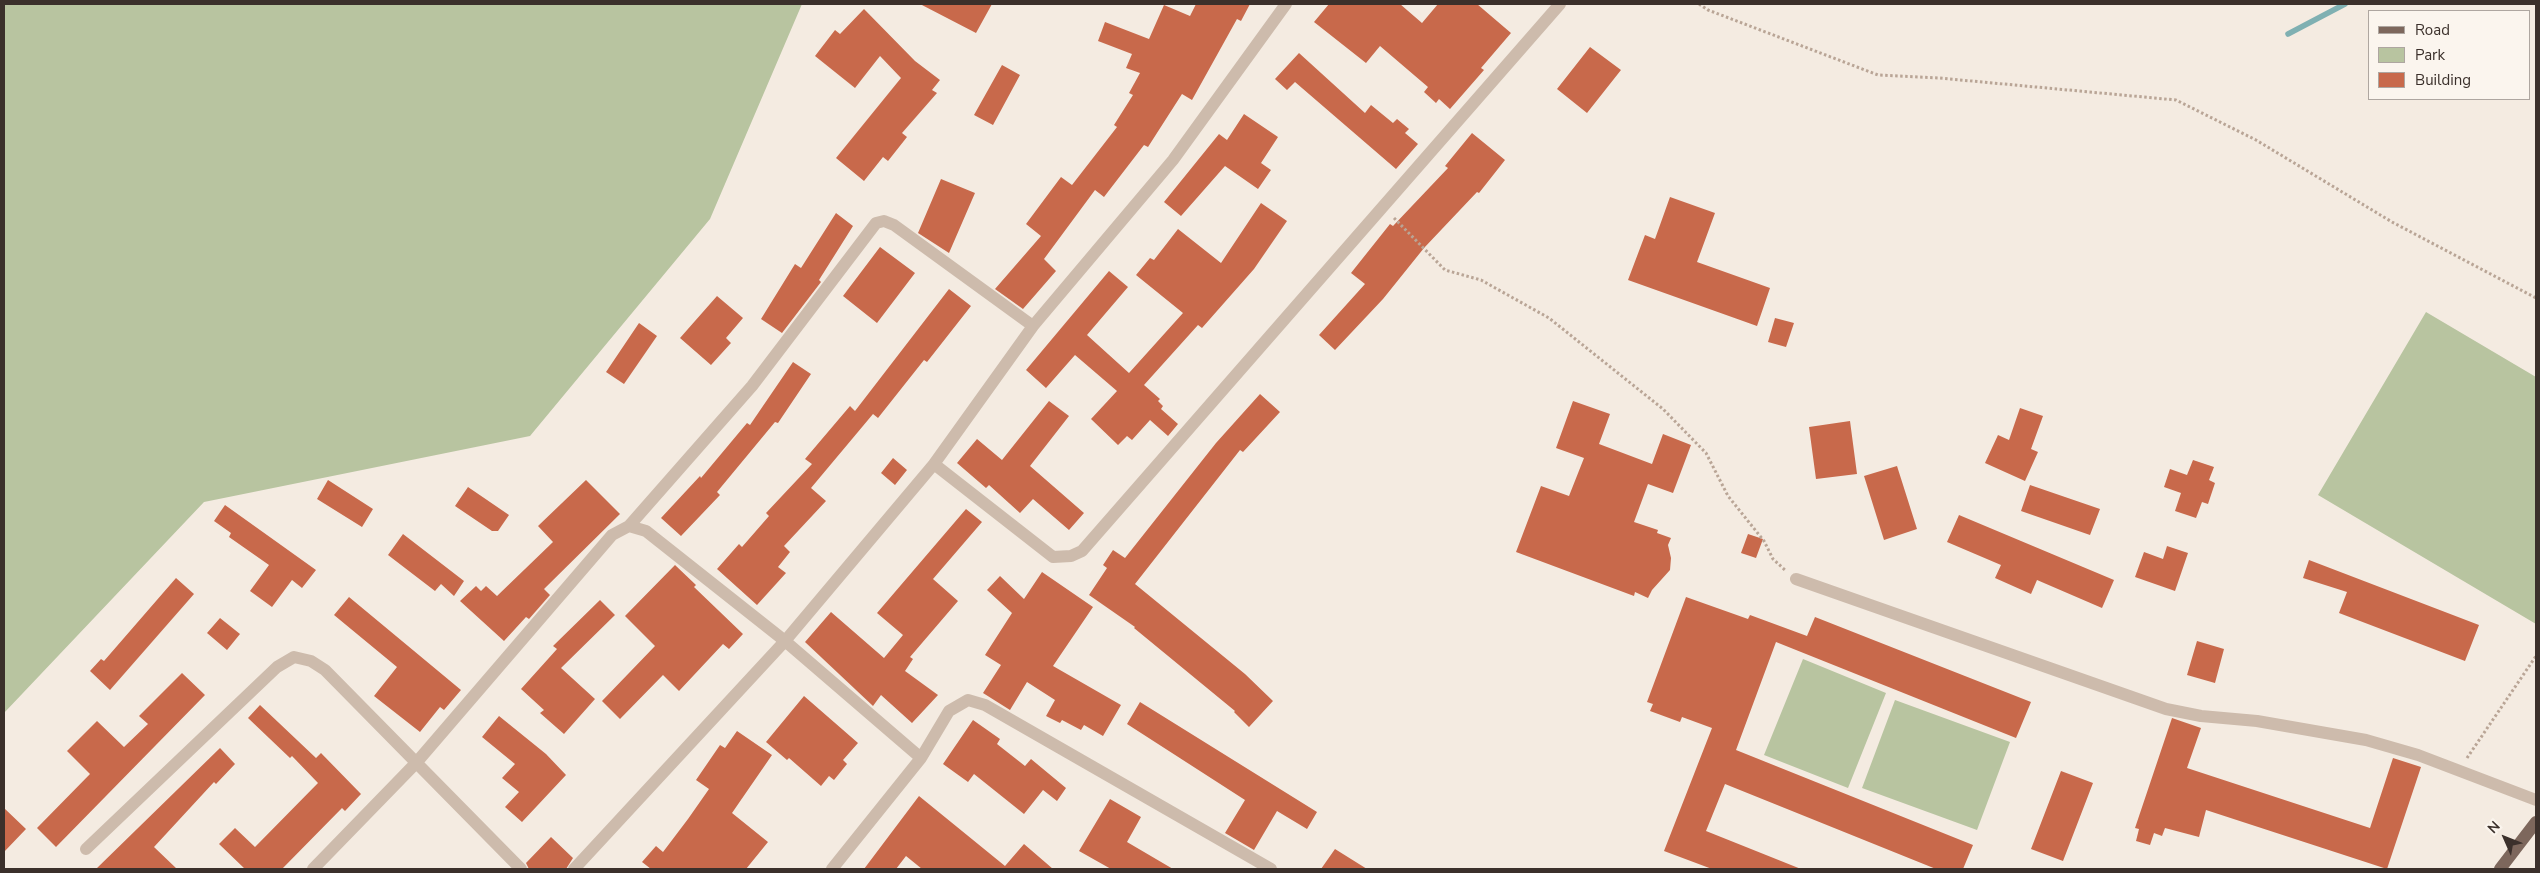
<!DOCTYPE html>
<html>
<head>
<meta charset="utf-8">
<style>
	body { margin:0 }
	#map { position:relative; width:2540px; height:873px; overflow:hidden; background:#f4ebe1; font-family:"Nunito Sans",sans-serif }
	canvas { display:block }
	.frame { position:absolute; inset:0; border:5px solid #3b302b; pointer-events:none }
	.legend { position:absolute; left:2368px; top:10px; width:162px; height:90px; box-sizing:border-box; background:#fbf5ee; border:1px solid #aea6a0; margin:0; padding:6px 9px; list-style:none; font-size:15px; color:#3b302b }
	.legend li { display:flex; align-items:center; gap:10px; height:25px }
	.legend b { width:25px; border:1px solid #aea6a0 }
	.north { position:absolute; left:2480px; top:813px; width:50px; height:50px; -webkit-text-stroke:4px #fbf5ee; paint-order:stroke; rotate:314deg; font-size:14px; font-weight:700; line-height:20px; text-align:center; color:#3b302b }
	.north::after { content:''; display:block; margin:auto; width:18px; height:22px; background:#3b302b; clip-path:polygon(50% 0,100% 100%,50% 72%,0 100%) }
</style>
</head>
<body>
<div id="map">
<canvas width="2540" height="873"></canvas>
<div class="frame"></div>
<ul class="legend">
<li><b style="height:6px;background:#7d675c"></b>Road</li>
<li><b style="height:14px;background:#b8c4a0"></b>Park</li>
<li><b style="height:14px;background:#c8694b"></b>Building</li>
</ul>
<div class="north">N</div>
</div>
<script>
const ctx = document.querySelector('canvas').getContext('2d');
ctx.lineJoin = 'round';
function fillPath(path, color) {
  ctx.fillStyle = color;
  ctx.fill(path, 'evenodd');
}
function shape(rows) {
  const path = new Path2D();
  for (const r of rows) {
    path.moveTo(r[0], r[1]);
    for (let i = 2; i < r.length; i += 2) path.lineTo(r[i], r[i + 1]);
  }
  return path;
}
function strokePath(path, color, width, dash) {
  ctx.strokeStyle = color;
  ctx.lineWidth = width;
  ctx.lineCap = dash ? 'butt' : 'round';
  ctx.setLineDash(dash || []);
  ctx.stroke(path);
}
const green = shape([
	[4,4,802,4,710,219,530,436,204,502,4,713],
	[2426,312,2536,377,2536,624,2318,495],
	[1803,659,1886,693,1848,788,1764,755],
	[1895,700,2010,742,1977,830,1862,788]
]);
const stream = shape([
	[2288,34,2345,4]
]);
const building = shape([
	[920,4,992,4,976,33],
	[1196,4,1250,4,1241,21,1237,19,1192,100,1182,94,1148,147,1144,145,1104,197,1095,190,1044,259,1056,271,1023,309,995,289,1041,236,1026,224,1061,177,1072,185,1117,127,1114,125,1133,95,1129,93,1140,73,1126,68,1132,54,1098,41,1105,22,1149,39,1164,5,1190,16],
	[1329,4,1400,4,1422,23,1438,4,1477,4,1511,33,1481,68,1484,70,1450,109,1439,99,1436,103,1424,92,1428,87,1380,46,1366,63,1314,22],
	[864,9,915,61,940,80,932,90,937,93,902,133,907,137,888,161,883,157,864,181,836,158,901,78,880,56,855,88,815,56,835,30,840,34],
	[1590,47,1621,70,1587,113,1557,89],
	[1299,53,1365,113,1371,105,1393,123,1397,119,1409,129,1405,133,1418,144,1396,169,1295,82,1287,90,1275,79],
	[1002,65,1020,75,993,125,974,115],
	[1244,114,1278,137,1261,163,1271,170,1258,189,1225,166,1181,216,1164,202,1219,134,1227,140],
	[1472,133,1505,160,1479,193,1477,192,1424,248,1383,299,1335,350,1319,335,1365,284,1351,273,1390,224,1393,226,1448,168,1445,166],
	[941,179,975,193,949,253,918,233],
	[1670,197,1715,213,1697,262,1770,288,1757,326,1628,280,1645,235,1655,239],
	[1261,203,1287,221,1254,269,1202,328,1198,325,1144,385,1160,399,1158,401,1163,406,1161,409,1178,424,1168,436,1150,420,1132,440,1127,436,1118,445,1091,419,1117,391,1075,355,1046,388,1026,370,1109,271,1128,287,1087,335,1129,373,1183,313,1136,275,1150,258,1154,260,1178,229,1221,263],
	[836,213,853,226,819,280,821,282,782,333,761,319,795,264,801,268],
	[880,247,915,273,877,323,843,296],
	[949,289,971,306,927,362,924,360,878,418,873,414,811,488,826,501,784,546,790,552,778,567,786,573,757,605,717,569,739,544,742,547,769,516,766,513,812,464,805,459,850,406,855,411],
	[717,296,743,318,726,338,731,343,711,365,680,338],
	[1775,318,1794,323,1786,347,1768,342],
	[639,323,657,336,624,384,606,372],
	[793,362,811,374,778,423,775,422,717,492,720,495,681,536,661,518,700,476,701,478,747,423,750,425],
	[1260,394,1280,412,1243,452,1240,450,1135,584,1245,674,1273,701,1249,727,1234,712,1235,711,1134,628,1135,627,1089,595,1107,568,1103,565,1113,550,1125,558,1216,443],
	[1049,401,1069,416,1030,466,1084,513,1069,530,1033,499,1020,513,989,485,986,488,957,463,977,439,1002,460],
	[1573,401,1610,414,1599,444,1652,464,1663,434,1691,445,1673,493,1648,484,1634,522,1658,530,1657,533,1671,538,1668,545,1671,558,1670,570,1652,590,1648,598,1635,592,1634,596,1516,552,1541,486,1569,496,1584,458,1556,448],
	[2020,408,2043,416,2031,449,2038,452,2025,481,1985,463,1998,435,2009,440],
	[1850,421,1857,474,1816,479,1809,427],
	[893,458,907,470,895,485,881,473],
	[2193,460,2214,467,2209,480,2215,483,2208,504,2202,502,2196,518,2175,511,2181,493,2164,487,2170,469,2187,475],
	[1897,466,1917,529,1884,540,1864,476],
	[328,480,373,509,362,527,317,499],
	[586,480,620,514,544,589,550,595,529,619,526,617,504,641,460,601,476,586,481,591,486,586,497,596,553,542,538,526],
	[2030,485,2100,509,2090,535,2021,511],
	[468,487,509,515,498,531,492,531,455,506],
	[225,505,316,570,302,588,292,580,272,607,250,591,269,565,229,537,231,533,214,521],
	[966,509,982,522,933,579,958,601,910,657,913,659,905,671,938,695,912,723,881,695,873,706,805,642,831,612,884,658,903,635,877,613],
	[1959,515,2114,580,2102,608,2037,580,2031,594,1995,578,2001,565,1947,542],
	[403,534,464,581,454,596,441,584,435,591,388,555],
	[1748,534,1763,539,1756,558,1741,553],
	[2167,546,2188,553,2175,591,2135,577,2144,552,2163,559],
	[2309,560,2479,625,2465,661,2339,613,2347,592,2303,578],
	[675,565,696,585,694,587,743,634,729,649,723,644,679,691,663,675,620,719,602,701,655,646,625,616],
	[1042,572,1093,607,1053,666,1121,705,1103,736,1084,725,1081,730,1062,720,1060,723,1046,716,1055,700,1027,682,1010,710,983,693,1001,665,985,655,1012,613,987,590,1000,576,1024,599],
	[176,578,194,594,110,690,90,671,101,659,104,661],
	[349,597,461,690,444,710,440,707,420,732,374,696,397,667,334,615],
	[1686,597,1748,619,1750,615,1807,636,1815,617,2031,702,2016,738,1776,642,1736,750,1973,845,1963,869,1936,869,1725,784,1706,831,1801,869,1712,869,1664,851,1712,728,1682,717,1680,722,1650,711,1653,704,1647,702],
	[600,600,615,615,561,668,595,699,564,734,540,713,544,710,521,689,557,649,553,646],
	[220,618,240,634,227,650,207,633],
	[2197,641,2224,649,2215,683,2187,675],
	[182,673,205,695,56,847,37,828,90,774,67,751,97,721,124,747,148,724,139,716],
	[804,696,858,743,843,760,847,764,834,780,829,776,821,786,789,758,787,760,766,742],
	[1140,702,1317,812,1307,829,1277,811,1254,850,1225,833,1245,800,1127,724],
	[260,705,316,758,321,753,361,794,345,811,342,808,282,869,245,869,219,844,235,828,255,847,318,783,292,756,290,758,248,718],
	[499,716,546,754,566,775,522,822,505,807,519,792,502,778,515,764,482,737],
	[2172,718,2201,728,2187,768,2370,828,2393,758,2421,767,2387,869,2206,810,2199,837,2165,828,2162,836,2154,833,2150,845,2136,841,2139,829,2135,828],
	[973,720,1000,739,997,744,1025,766,1031,759,1066,788,1057,801,1043,790,1024,814,974,774,968,782,943,764],
	[737,731,772,755,732,813,768,842,746,869,651,869,642,862,656,846,663,852,688,819,709,789,696,780,720,745,725,748],
	[220,748,235,764,216,784,214,782,154,847,177,869,96,869],
	[2061,771,2093,783,2063,861,2031,849],
	[919,796,1005,866,1024,844,1053,869,922,869,906,856,896,869,864,869],
	[1110,799,1141,817,1127,842,1173,869,1111,869,1079,851],
	[4,808,26,829,4,852],
	[551,837,573,858,566,869,529,869,526,863],
	[1335,849,1367,869,1321,869]
]);
const path = shape([
	[1699,4,1708,10,1878,75,1939,78,2176,100,2256,140,2392,222,2536,298],
	[1394,218,1445,270,1481,280,1549,318,1663,409,1706,453,1728,496,1764,541,1773,559,1785,570],
	[2467,758,2536,656]
]);
const street = shape([
	[934,464,1033,326,1173,160,1286,4],
	[629,526,752,386,876,223,884,221,894,225,1033,326],
	[1796,579,2166,709,2201,716,2257,721,2366,740,2418,755,2536,800],
	[86,849,277,667,294,657,311,661,325,670,521,869],
	[313,869,416,763,612,535,629,526,646,531,785,641,921,758],
	[574,869,785,641,934,464,1053,557,1071,556,1082,551,1560,4],
	[832,869,921,758,949,711,968,700,985,705,1271,869]
]);
const primary = shape([
	[2500,869,2536,822]
]);
fillPath(green, '#b8c4a0');
strokePath(stream, '#7fb0b2', 5.5);
fillPath(building, '#c8694b');
strokePath(path, '#b9a596', 3, [2.5, 2.5]);
strokePath(street, '#cdbbac', 12);
strokePath(primary, '#7d675c', 12);
</script>
</body>
</html>
